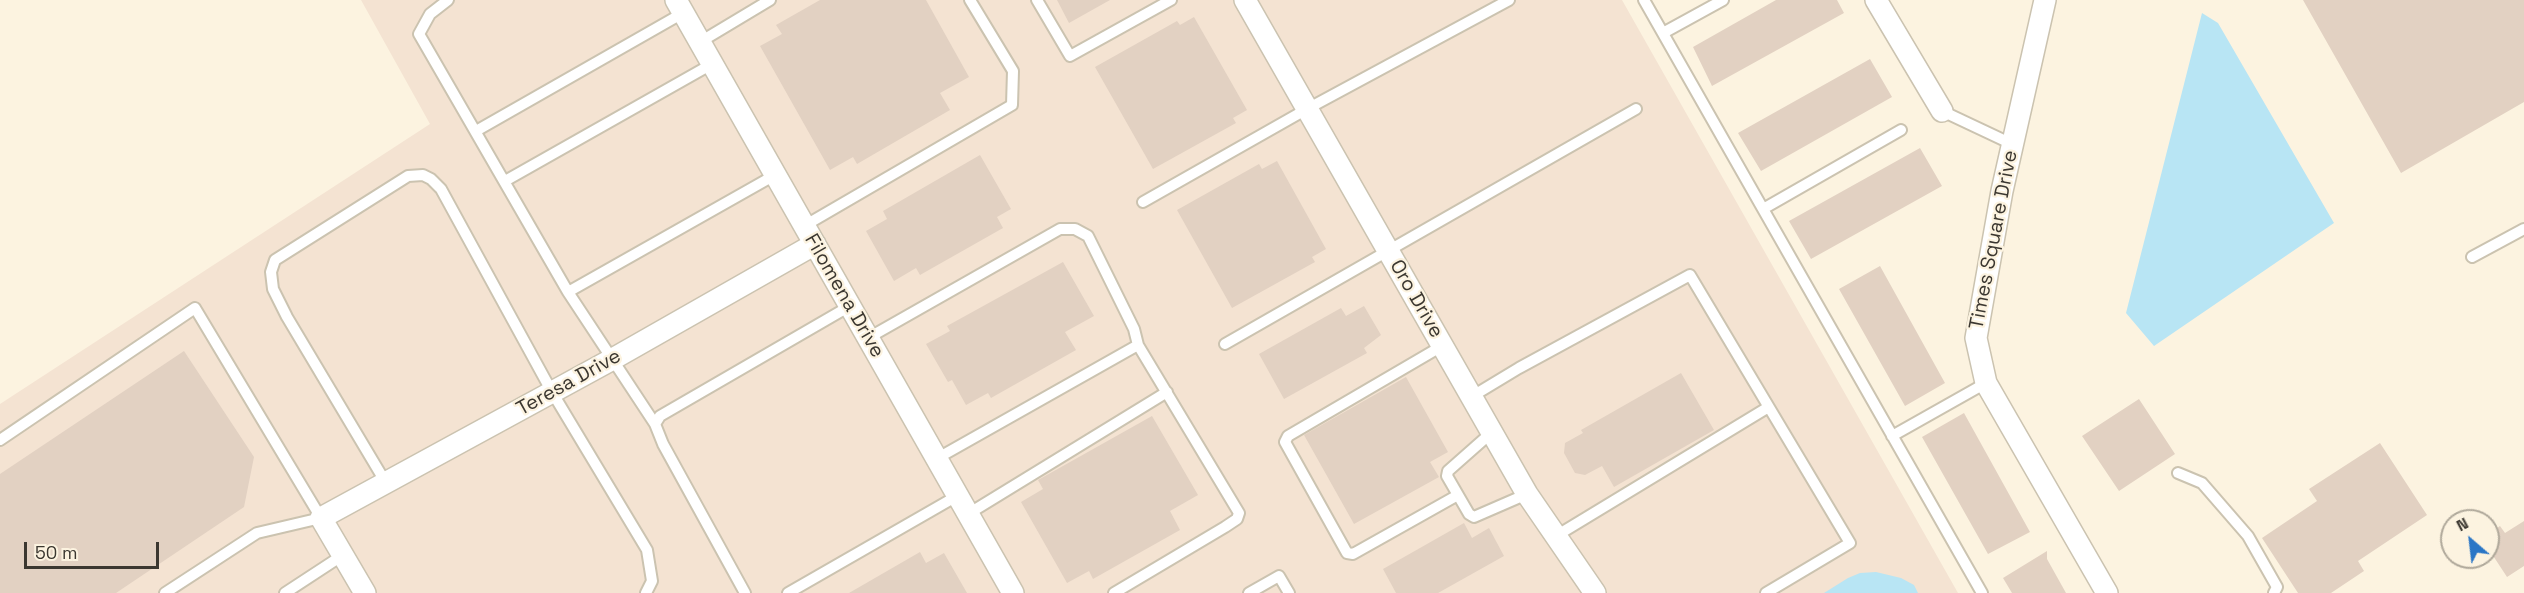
<!DOCTYPE html>
<html>
<head>
<meta charset="utf-8">
<style>
	body { margin:0 }
	#map { position:relative; width:2524px; height:593px; overflow:hidden; background:#fcf3e0; font-family:"Space Grotesk",sans-serif }
	canvas { display:block }
	.north { position:absolute; left:2440px; top:509px; width:60px; height:60px; box-sizing:border-box; background:#fcf3e0; border:2px solid #afa89a; border-radius:50%; rotate:332deg; font-size:16px; font-weight:700; line-height:24px; text-align:center; color:#3b3730 }
	.north::after { content:''; display:block; margin:auto; width:21px; height:27px; background:#2a76c6; clip-path:polygon(50% 0,100% 100%,50% 72%,0 100%) }
	.scale { position:absolute; left:24px; top:542px; width:135px; height:27px; box-sizing:border-box; border:3px solid #3b3730; border-top:0; padding-left:8px; font-size:18px; line-height:21px; white-space:nowrap; color:#3b3730; -webkit-text-stroke:4px #fcf3e0; paint-order:stroke }
</style>
</head>
<body>
<div id="map">
<canvas width="2524" height="593"></canvas>
<div class="north">N</div>
<div class="scale">50 m</div>
</div>
<script>
const ctx = document.querySelector('canvas').getContext('2d');
ctx.lineJoin = 'round';
function fillPath(path, color) {
  ctx.fillStyle = color;
  ctx.fill(path, 'evenodd');
}
function shape(rows) {
  const path = new Path2D();
  for (const r of rows) {
    path.moveTo(r[0], r[1]);
    for (let i = 2; i < r.length; i += 2) path.lineTo(r[i], r[i + 1]);
  }
  return path;
}
function strokePath(path, color, width, dash) {
  ctx.strokeStyle = color;
  ctx.lineWidth = width;
  ctx.lineCap = dash ? 'butt' : 'round';
  ctx.setLineDash(dash || []);
  ctx.stroke(path);
}
function drawText(font, color, halo, rows, align = 'center') {
  ctx.font = font + ' "Space Grotesk",sans-serif';
  ctx.lineWidth = 4.5;
  ctx.setLineDash([]);
  ctx.textBaseline = 'middle';
  ctx.strokeStyle = halo;
  ctx.fillStyle = color;
  for (const [text, x, y, turn = 0] of rows) {
    ctx.save();
    ctx.translate(x, y);
    ctx.rotate((+turn || 0) * Math.PI / 180);
    ctx.textAlign = isNaN(turn) ? turn : align;
    if (halo) ctx.strokeText(text, 0, 0);
    ctx.fillText(text, 0, 0);
    ctx.restore();
  }
}
const industrial = shape([
	[361,0,1622,0,1958,593,0,593,0,404,430,124]
]);
const water = shape([
	[2202,13,2218,23,2334,223,2154,346,2126,313],
	[1876,572,1901,578,1914,585,1918,593,1824,593,1848,578,1860,573]
]);
const building = shape([
	[820,0,926,0,969,77,940,93,950,110,857,164,853,157,830,170,760,46,782,34,776,25],
	[1057,0,1110,0,1069,23],
	[1776,0,1837,0,1844,13,1712,86,1693,47],
	[2303,0,2524,0,2524,102,2401,173],
	[1194,17,1247,110,1233,118,1236,123,1153,169,1095,67,1177,21,1180,25],
	[1870,59,1892,97,1761,171,1738,133],
	[1920,148,1942,186,1811,259,1789,221],
	[980,155,1011,209,997,217,1003,228,920,275,916,268,894,281,866,231,887,219,883,211],
	[1277,161,1326,249,1312,257,1315,262,1232,308,1177,210,1259,164,1262,169],
	[1063,262,1094,316,1065,332,1076,350,991,398,988,393,966,405,952,380,948,382,926,344,950,331,947,326],
	[1880,266,1945,383,1905,406,1839,289],
	[1364,306,1381,335,1364,348,1367,353,1284,399,1259,354,1341,308,1346,316],
	[184,351,254,457,244,507,116,593,0,593,0,474],
	[1681,373,1714,430,1614,487,1602,466,1585,475,1575,473,1564,453,1565,443,1583,433,1581,430],
	[1406,377,1448,452,1430,462,1439,477,1354,524,1304,435],
	[2139,399,2175,454,2119,491,2082,436],
	[1964,413,2030,532,1988,554,1922,437],
	[1152,416,1198,495,1170,511,1180,530,1093,579,1089,571,1067,583,1021,502,1043,489,1038,480],
	[2380,443,2427,515,2358,561,2364,571,2331,593,2298,593,2262,538,2317,501,2309,489],
	[2524,521,2524,566,2507,577,2488,548,2488,534,2500,526,2505,533],
	[1464,523,1472,538,1489,528,1504,556,1438,593,1396,593,1383,569],
	[2047,551,2047,559,2066,593,2012,593,2003,578],
	[920,552,926,563,944,553,967,593,849,593]
]);
const lane = shape([
	[448,0,430,14,419,34,568,292,655,424],
	[1037,0,1070,56,1171,0],
	[1644,0,1763,209,1901,130],
	[1663,33,1723,0],
	[700,42,770,0],
	[1942,111,2012,144],
	[476,131,683,13],
	[505,181,712,64],
	[1143,202,1307,109,1509,0],
	[1763,209,1982,593],
	[804,226,1012,105,1013,71,970,0],
	[2472,257,2524,229],
	[568,292,775,175],
	[868,338,1060,229,1075,229,1088,236,1134,329,1138,345,1239,513,1237,519,1225,527,1114,593],
	[1225,344,1636,109],
	[1442,346,1288,436,1285,442,1347,553,1353,554,1458,495],
	[1471,397,1519,368,1690,275,1850,543,1766,593],
	[1491,433,1448,471,1447,476,1469,514,1474,517,1527,494],
	[1892,436,1986,383],
	[0,440,195,308,321,518,257,533,165,593],
	[936,459,1138,345],
	[2178,473,2202,483,2248,536,2277,587,2274,593],
	[386,483,287,317,273,289,271,272,275,260,408,176,423,175,431,179,441,189,552,392,647,550,652,581,646,593],
	[968,514,1167,392],
	[1556,536,1767,408],
	[285,593,343,555],
	[745,593,663,444,655,424,660,416,850,306],
	[788,593,957,496],
	[1249,593,1279,576,1289,593]
]);
const street = shape([
	[676,0,1013,593],
	[1245,0,1527,494,1595,593],
	[1876,0,1942,111],
	[2045,0,2002,191,1976,338,1986,383,2107,593],
	[365,593,321,518,611,360,815,244]
]);
const streetNames = [
	["Times Square Drive",1994,240,-79],
	["Filomena Drive",844,296,60],
	["Oro Drive",1416,299,60],
	["Teresa Drive",569,383,-29]
];
fillPath(industrial, '#f4e3d2');
fillPath(water, '#b8e5f4');
fillPath(building, '#e2d1c2');
strokePath(lane, '#cbc3b0', 14);
strokePath(street, '#cbc3b0', 24);
strokePath(lane, '#fff', 10);
strokePath(street, '#fff', 21);
drawText('20px', '#3b3730', '#fcf3e0', streetNames);
</script>
</body>
</html>
